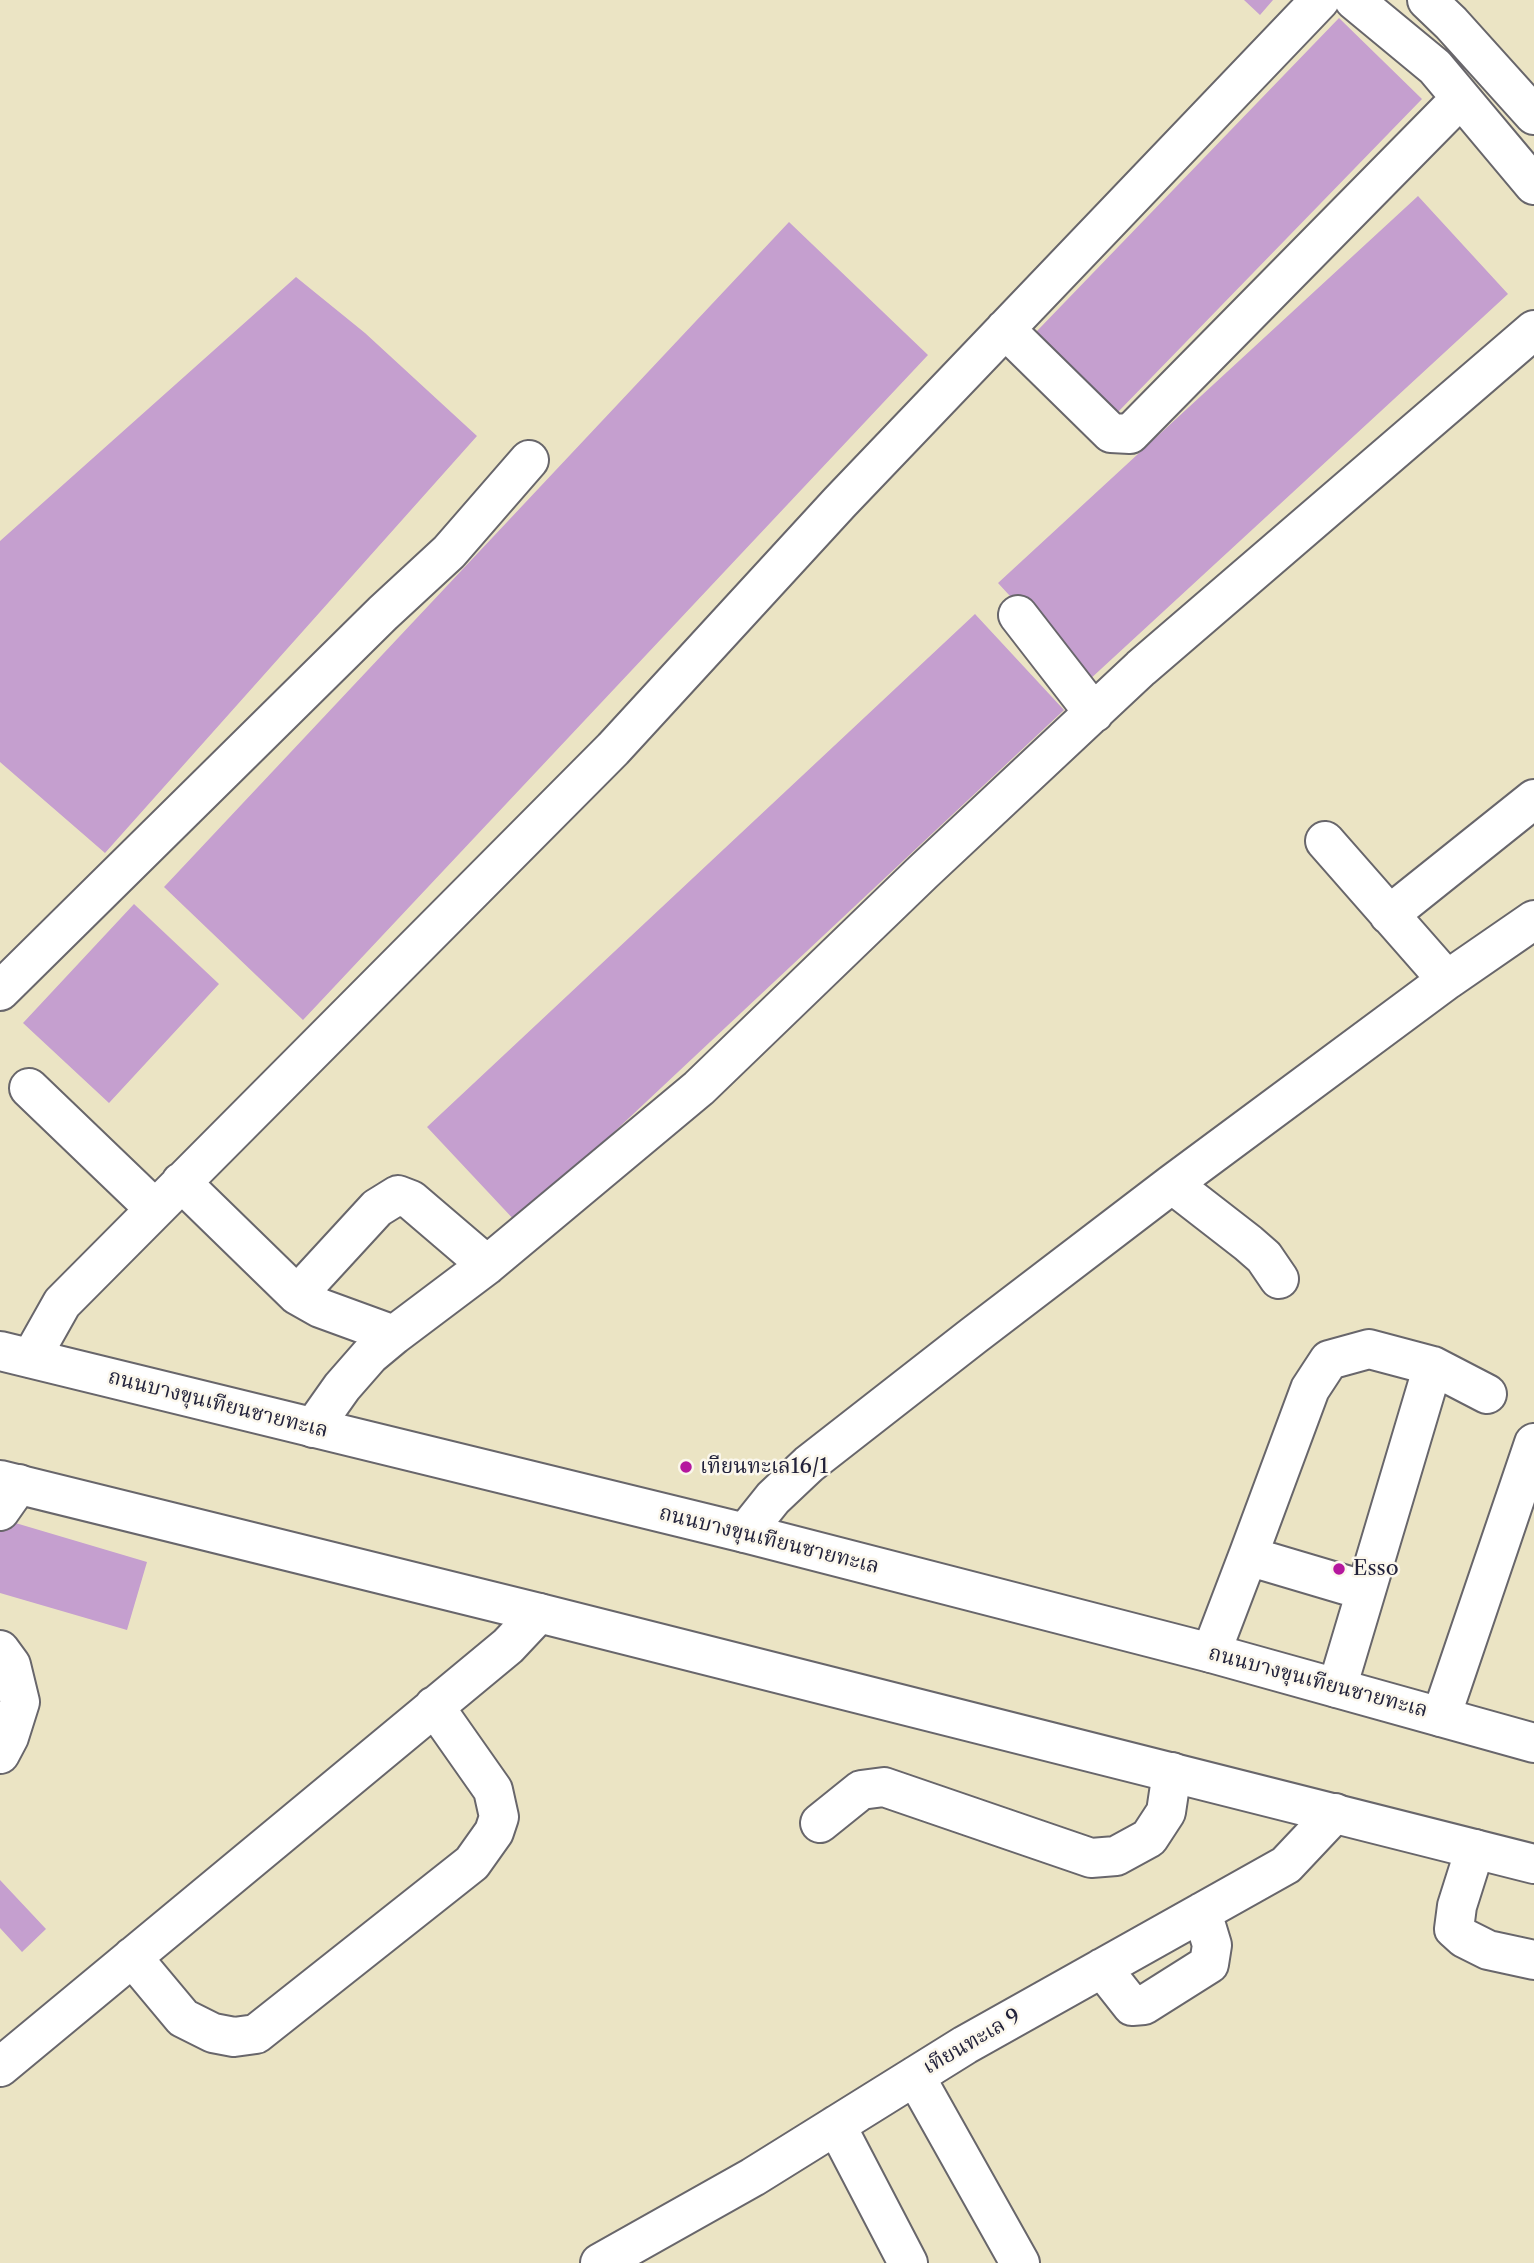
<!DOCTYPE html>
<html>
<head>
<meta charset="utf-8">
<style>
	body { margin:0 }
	canvas { display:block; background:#ebe4c4 }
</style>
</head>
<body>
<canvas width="1534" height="2263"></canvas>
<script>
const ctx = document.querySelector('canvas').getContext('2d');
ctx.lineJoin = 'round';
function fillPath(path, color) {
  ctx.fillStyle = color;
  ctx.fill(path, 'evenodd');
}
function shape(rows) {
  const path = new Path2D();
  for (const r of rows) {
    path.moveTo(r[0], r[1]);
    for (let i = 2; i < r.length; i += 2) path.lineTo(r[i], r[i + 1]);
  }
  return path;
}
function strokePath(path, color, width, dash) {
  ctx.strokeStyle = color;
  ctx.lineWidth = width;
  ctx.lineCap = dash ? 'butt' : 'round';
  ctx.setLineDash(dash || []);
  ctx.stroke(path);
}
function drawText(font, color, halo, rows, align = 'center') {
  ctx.font = font + ' "Libre Caslon Text","Noto Serif Thai",serif';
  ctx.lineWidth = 5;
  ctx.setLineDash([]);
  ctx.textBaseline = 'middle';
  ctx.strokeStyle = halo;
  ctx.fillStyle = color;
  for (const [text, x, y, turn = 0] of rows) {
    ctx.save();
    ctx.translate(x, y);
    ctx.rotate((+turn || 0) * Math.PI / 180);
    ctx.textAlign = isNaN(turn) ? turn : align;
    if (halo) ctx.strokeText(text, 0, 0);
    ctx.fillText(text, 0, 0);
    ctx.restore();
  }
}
const building = shape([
	[1244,0,1273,0,1260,15],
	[1339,18,1422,99,1118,412,1036,332],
	[1418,196,1508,294,1088,681,998,583],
	[789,222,928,355,303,1020,164,887],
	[296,277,365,333,477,436,105,853,0,762,0,541],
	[975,614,1064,710,517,1223,427,1127],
	[134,904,219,984,109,1103,23,1023],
	[2,1519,147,1562,127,1630,0,1593,0,1528],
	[0,1880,46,1929,22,1952,0,1928]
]);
const minor = shape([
	[1354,0,1435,67,1534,185],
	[1427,0,1451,23,1534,115],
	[1005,329,1111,433,1130,434,1460,99],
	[1018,615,1094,713],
	[1325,841,1447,980],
	[1389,915,1534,799],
	[0,991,383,613,449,552,529,460],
	[29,1088,155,1209],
	[181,1182,297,1295,377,1208,398,1195,411,1200,487,1265],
	[1172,1184,1248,1243,1264,1257,1279,1279],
	[297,1295,320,1308,394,1335],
	[31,1358,62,1303,613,749,840,502,1320,0],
	[313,1428,342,1387,370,1355,394,1335,487,1265,699,1088,923,872,1141,668,1534,330],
	[0,1511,19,1484],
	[745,1533,773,1498,809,1464,973,1336,1172,1184,1447,980,1534,920],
	[1248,1556,1310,1389,1329,1360,1369,1349,1433,1366,1487,1394],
	[1366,1591,1433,1366],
	[0,1650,11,1665,20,1702,9,1737,0,1754],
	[1211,1653,1248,1556,1366,1591,1337,1688],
	[1441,1717,1534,1443],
	[820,1823,861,1790,884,1787,1091,1858,1116,1856,1149,1838,1166,1812,1172,1772],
	[1475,1849,1457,1906,1454,1929,1464,1938,1488,1950,1534,1960],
	[132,1957,183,2018,213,2033,234,2037,256,2034,472,1863,494,1832,499,1817,493,1790,434,1706],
	[1102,1968,1132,2006,1144,2005,1209,1964,1212,1945,1202,1912],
	[0,2067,508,1646,539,1613],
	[915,2076,1020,2263],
	[836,2125,908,2263],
	[600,2263,753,2177,965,2045,1286,1865,1335,1813]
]);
const major = shape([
	[0,1351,745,1533,1211,1653,1534,1743],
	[0,1480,539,1613,1534,1864]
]);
const markers = [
	[686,1467,7,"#b5179e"],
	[1339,1569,7,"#b5179e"]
];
const streetNames = [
	["ถนนบางขุนเทียนชายทะเล",218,1404,14],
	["ถนนบางขุนเทียนชายทะเล",769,1540,14],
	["ถนนบางขุนเทียนชายทะเล",1318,1682,15],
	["เทียนทะเล 9",972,2042,-30]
];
const poiNames = [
	["เทียนทะเล16/1",700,1467],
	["Esso",1353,1569]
];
fillPath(building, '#c59fcf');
strokePath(minor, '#68666b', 42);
strokePath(major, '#68666b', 42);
strokePath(minor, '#fff', 38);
strokePath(major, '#fff', 38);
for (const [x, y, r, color] of markers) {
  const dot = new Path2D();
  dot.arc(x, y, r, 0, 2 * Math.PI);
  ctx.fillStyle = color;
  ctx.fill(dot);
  strokePath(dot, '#fbf7ec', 2.5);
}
drawText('21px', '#22223b', '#fbf7ec', streetNames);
drawText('21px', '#22223b', '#fbf7ec', poiNames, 'left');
</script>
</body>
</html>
